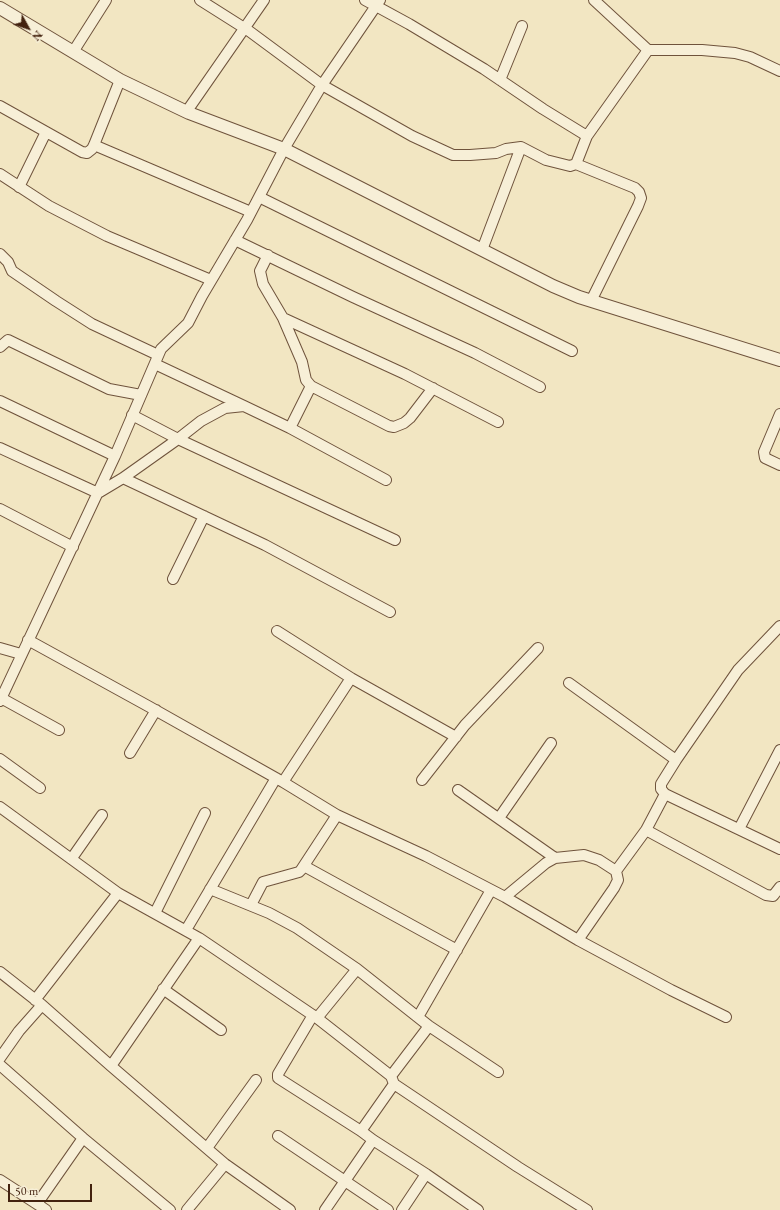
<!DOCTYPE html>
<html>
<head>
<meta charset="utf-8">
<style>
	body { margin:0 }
	#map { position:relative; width:780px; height:1210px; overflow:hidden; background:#f2e6c2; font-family:"EB Garamond",serif }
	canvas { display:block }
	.north { position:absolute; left:8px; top:8px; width:40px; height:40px; -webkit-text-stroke:3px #f7efd7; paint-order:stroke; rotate:130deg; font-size:11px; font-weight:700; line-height:16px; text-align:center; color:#43220f }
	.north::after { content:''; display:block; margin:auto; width:14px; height:18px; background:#43220f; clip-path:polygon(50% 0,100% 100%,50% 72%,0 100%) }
	.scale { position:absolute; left:8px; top:1184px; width:84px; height:18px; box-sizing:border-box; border:2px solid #43220f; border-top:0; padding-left:5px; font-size:12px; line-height:14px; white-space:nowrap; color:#43220f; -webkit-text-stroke:3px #f7efd7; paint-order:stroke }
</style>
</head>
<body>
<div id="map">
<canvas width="780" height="1210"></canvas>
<div class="north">N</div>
<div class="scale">50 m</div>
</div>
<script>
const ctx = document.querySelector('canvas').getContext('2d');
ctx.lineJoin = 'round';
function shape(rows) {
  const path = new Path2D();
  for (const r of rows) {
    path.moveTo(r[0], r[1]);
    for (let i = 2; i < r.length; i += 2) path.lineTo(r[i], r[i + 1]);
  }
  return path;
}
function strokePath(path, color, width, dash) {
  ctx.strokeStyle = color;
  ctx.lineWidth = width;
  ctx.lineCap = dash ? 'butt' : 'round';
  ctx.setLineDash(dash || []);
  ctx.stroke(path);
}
const minor = shape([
	[200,0,249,31,322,85,412,136,453,155,470,155,496,153,506,149,521,147,546,160,570,166,576,164,587,136,648,50],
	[365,0,409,24,484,69,543,109,587,136],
	[594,0,648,50,702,50,735,53,750,57,780,71],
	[73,52,106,0],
	[500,80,522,26],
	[0,106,82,152,87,153,92,149,94,145,120,80],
	[187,111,264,0],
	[94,145,251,212],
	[576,164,635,188,639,192,641,198,638,206,591,301],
	[0,174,49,206,107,236,211,280],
	[19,187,46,132],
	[259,197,572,351],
	[235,240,353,297,475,353,540,387],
	[482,250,521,147],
	[0,254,8,262,12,271,56,301,92,324,158,355],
	[268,255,260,271,263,284,283,318,302,362,306,380,311,386,389,426,394,427,404,423,410,418,433,388],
	[283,318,405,374,498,422],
	[0,347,8,340,109,389,141,395],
	[155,364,244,406],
	[0,401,115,456,0,701],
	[780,414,764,452,765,458,780,465],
	[132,415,178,439,201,421,225,408,244,406,290,428,311,386],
	[290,428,386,480],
	[0,448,98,493,123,478,178,439,395,540],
	[115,456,161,349,188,323,202,296,247,220,284,149,322,85,380,0],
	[123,478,265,545,390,612],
	[0,509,73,547],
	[173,579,204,516],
	[28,640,148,706,283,782,351,678,277,631],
	[0,648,21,654],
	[351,678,456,737],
	[569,683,676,760],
	[1,698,59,730],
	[130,753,156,710],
	[0,759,40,788],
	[422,780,465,725,538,648],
	[283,782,337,815,426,856,505,897,578,940,614,888,618,880,616,871],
	[458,790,555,858],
	[665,794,780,849],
	[0,807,118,893,199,938,317,1018,391,1076,394,1084,400,1088,518,1167,587,1210],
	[499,818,551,743],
	[739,829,780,750],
	[646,830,766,895,773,896,780,887],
	[72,858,102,815],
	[304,866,457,950],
	[210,889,269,913,297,928,357,969,317,1018],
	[505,897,546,863,555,858,584,855,599,860,616,871,646,830,665,794,661,789,661,784,676,760,738,670,780,626],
	[251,905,263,882,299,872,301,870,337,815],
	[155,913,205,813],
	[186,930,276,778],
	[578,940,671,990,726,1017],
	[357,969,429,1026,498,1072],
	[0,972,42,1005,111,1066,225,1164,290,1210],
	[163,989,221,1030],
	[35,1000,118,893],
	[313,1015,278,1074,278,1078,361,1131,373,1140,426,1174,478,1210],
	[418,1017,491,890],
	[0,1058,19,1031,42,1005],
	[0,1065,83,1138,170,1210],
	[111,1066,199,938],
	[391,1076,429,1026],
	[361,1131,394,1084],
	[278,1136,388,1210],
	[207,1148,256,1080],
	[0,1180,37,1204],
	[46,1210,37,1204,83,1138],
	[187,1210,225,1164],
	[325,1210,373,1140],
	[402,1210,426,1174]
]);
const tertiary = shape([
	[0,8,120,80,189,113,284,149,553,286,579,297,780,360]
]);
strokePath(minor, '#6f533c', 12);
strokePath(tertiary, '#6f533c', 14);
strokePath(minor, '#f7efd7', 10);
strokePath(tertiary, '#f7efd7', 12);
</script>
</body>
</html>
